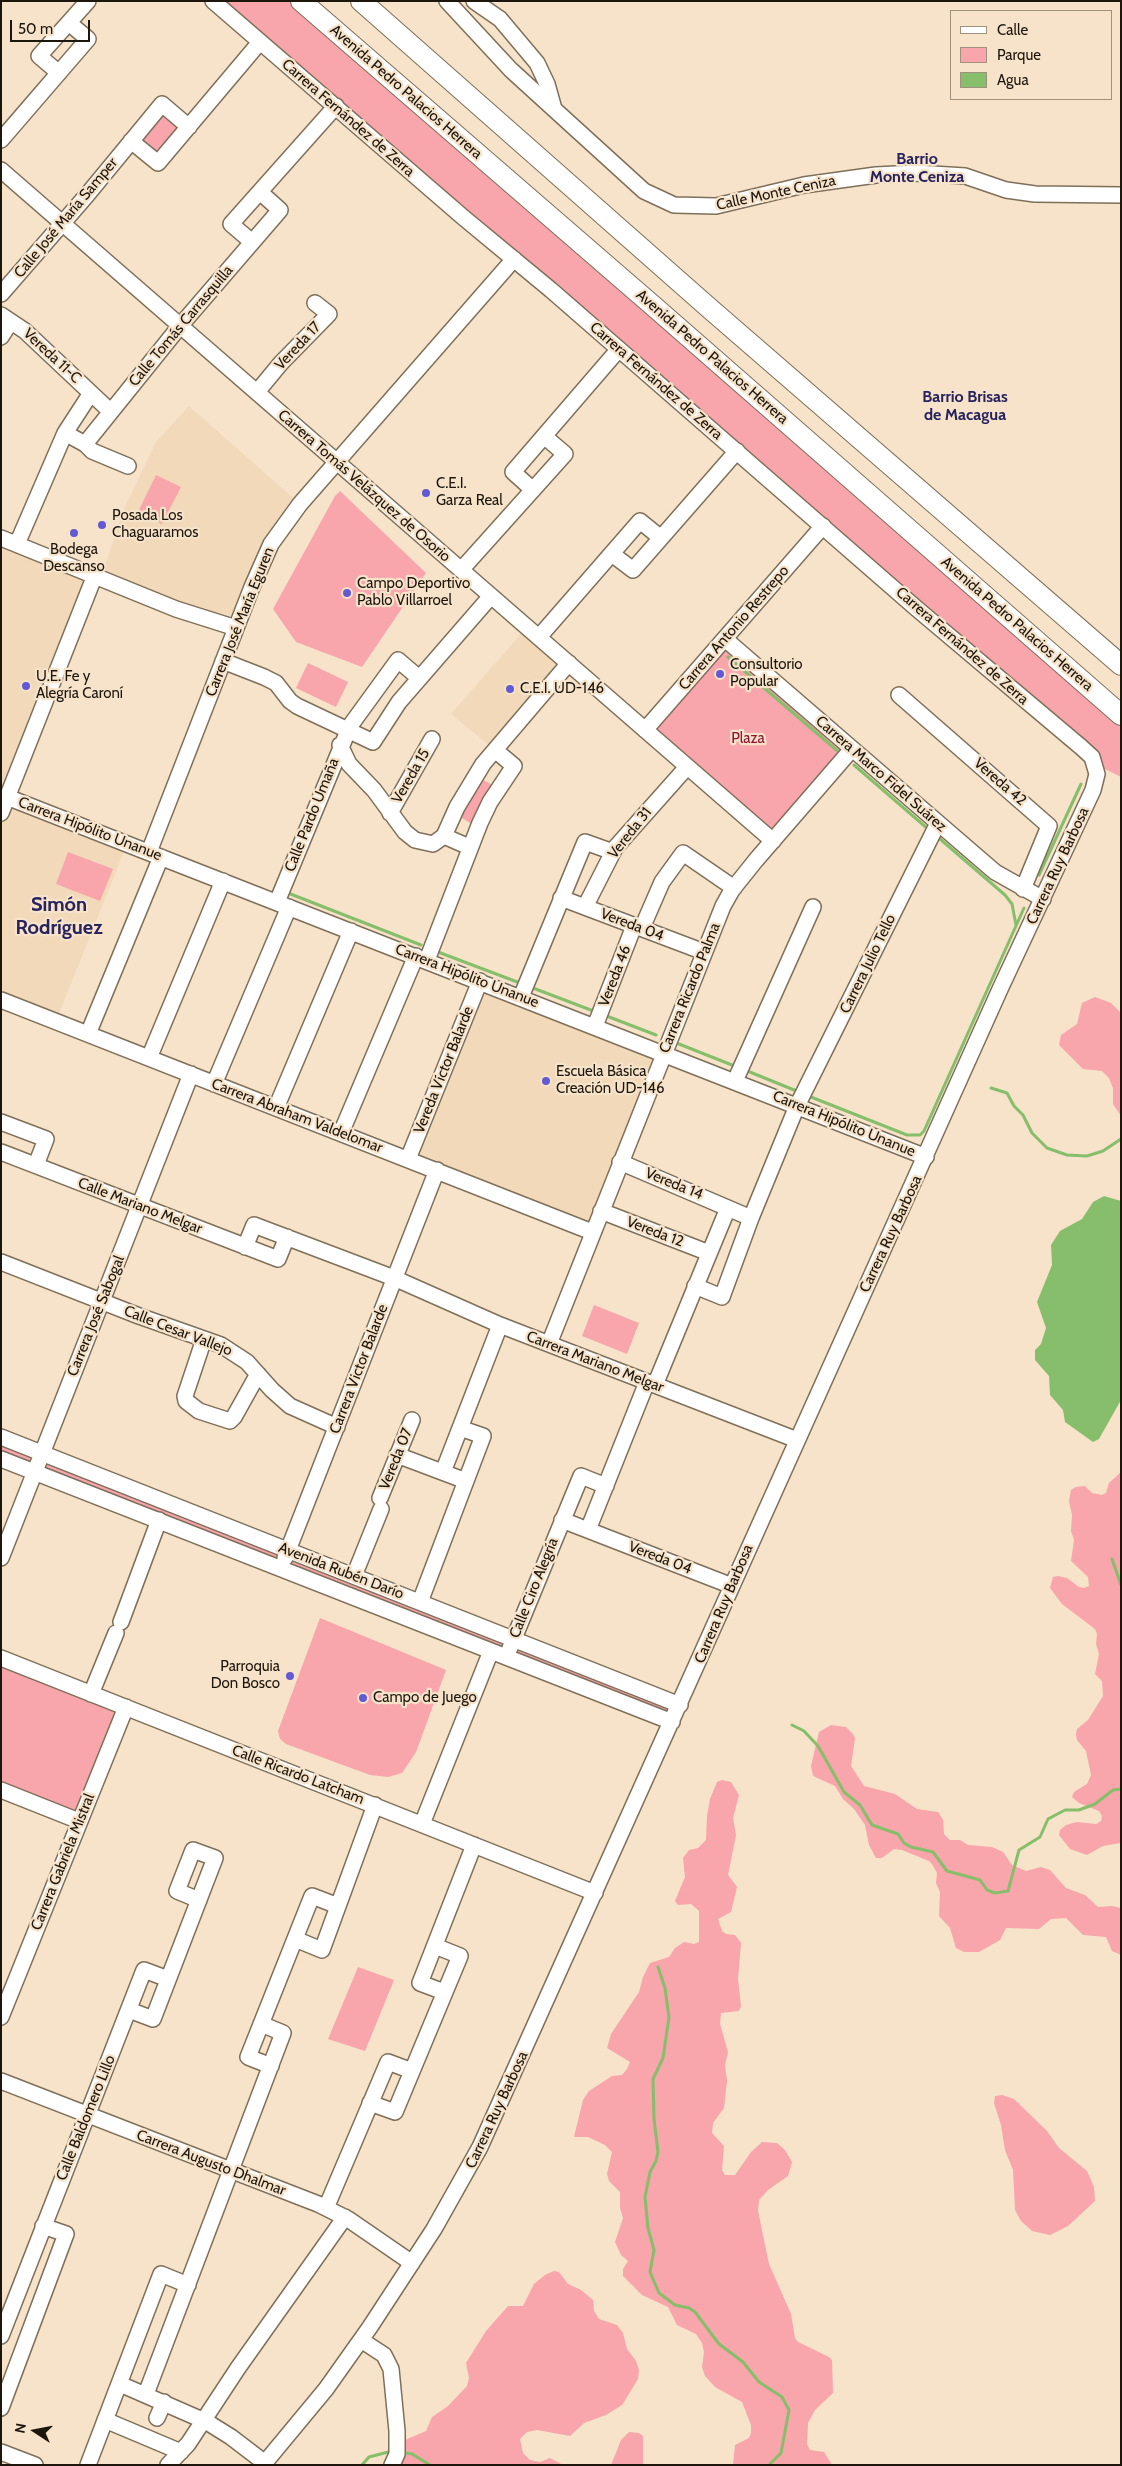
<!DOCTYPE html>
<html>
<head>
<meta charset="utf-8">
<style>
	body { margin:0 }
	#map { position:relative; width:1122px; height:2466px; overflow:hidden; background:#f6e3ca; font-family:Cabin,sans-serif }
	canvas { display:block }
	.frame { position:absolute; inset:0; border:2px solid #1d160d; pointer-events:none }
	.legend { position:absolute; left:950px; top:10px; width:162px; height:90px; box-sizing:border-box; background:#f6e3ca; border:1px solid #9f917e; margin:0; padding:6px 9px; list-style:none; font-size:15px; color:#1d160d }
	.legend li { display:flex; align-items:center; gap:10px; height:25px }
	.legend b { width:25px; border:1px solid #9f917e }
	.north { position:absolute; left:10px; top:2406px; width:50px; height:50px; -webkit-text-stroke:4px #f6e3ca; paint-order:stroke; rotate:281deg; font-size:14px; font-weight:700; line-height:20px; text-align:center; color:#1d160d }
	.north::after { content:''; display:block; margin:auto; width:18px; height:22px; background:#1d160d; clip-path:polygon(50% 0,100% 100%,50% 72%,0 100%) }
	.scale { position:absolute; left:10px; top:20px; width:80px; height:22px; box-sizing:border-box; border:2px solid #1d160d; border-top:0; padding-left:6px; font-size:15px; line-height:18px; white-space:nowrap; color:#1d160d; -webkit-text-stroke:4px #f6e3ca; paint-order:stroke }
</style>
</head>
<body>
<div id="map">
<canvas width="1122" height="2466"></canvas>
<div class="frame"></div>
<ul class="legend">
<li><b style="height:6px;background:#fff"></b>Calle</li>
<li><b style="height:14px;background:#f8a5ac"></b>Parque</li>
<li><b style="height:14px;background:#87be6b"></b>Agua</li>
</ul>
<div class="north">N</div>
<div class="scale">50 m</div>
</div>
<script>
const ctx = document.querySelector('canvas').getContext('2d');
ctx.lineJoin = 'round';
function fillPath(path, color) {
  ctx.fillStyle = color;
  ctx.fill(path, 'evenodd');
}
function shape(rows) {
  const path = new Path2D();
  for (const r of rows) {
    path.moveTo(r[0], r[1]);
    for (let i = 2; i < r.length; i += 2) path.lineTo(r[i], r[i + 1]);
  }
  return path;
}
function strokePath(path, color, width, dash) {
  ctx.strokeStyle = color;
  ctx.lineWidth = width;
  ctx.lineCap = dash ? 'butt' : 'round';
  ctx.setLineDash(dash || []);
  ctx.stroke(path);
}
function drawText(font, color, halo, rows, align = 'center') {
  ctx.font = font + ' Cabin,sans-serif';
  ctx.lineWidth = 4.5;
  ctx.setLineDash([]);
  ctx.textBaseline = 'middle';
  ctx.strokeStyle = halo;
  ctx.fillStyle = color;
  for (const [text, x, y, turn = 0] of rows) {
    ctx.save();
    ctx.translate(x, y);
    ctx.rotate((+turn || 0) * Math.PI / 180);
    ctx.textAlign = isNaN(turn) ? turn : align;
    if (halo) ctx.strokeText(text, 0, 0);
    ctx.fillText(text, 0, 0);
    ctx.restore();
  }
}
const built = shape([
	[189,406,300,504,236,628,101,578,123,511,156,442],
	[1,538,95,575,8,797,127,844,56,1021,1,1000],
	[527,627,569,663,495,750,451,714],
	[480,981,664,1053,592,1232,408,1159]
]);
const green = shape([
	[213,1,301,1,1121,715,1121,777,1095,764],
	[164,109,186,128,160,158,138,139],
	[156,475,181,487,162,524,138,512],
	[340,491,426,573,362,667,296,642,273,609,335,496],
	[725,639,852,749,773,841,645,730],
	[308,663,348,682,336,707,296,688],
	[478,777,496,787,475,826,457,815],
	[68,852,113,869,100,901,56,884],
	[1095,997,1111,1003,1121,1013,1121,1116,1113,1104,1113,1088,1109,1078,1102,1071,1083,1069,1059,1045,1061,1035,1077,1024,1082,1003],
	[594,1305,639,1323,627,1354,582,1336],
	[1,1437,680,1705,672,1722,1,1459],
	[1121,1472,1121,1843,1103,1846,1087,1855,1070,1849,1059,1835,1060,1830,1066,1825,1077,1822,1096,1824,1101,1821,1102,1816,1099,1811,1079,1803,1072,1797,1074,1792,1087,1784,1091,1775,1086,1751,1077,1740,1076,1735,1077,1729,1088,1720,1103,1696,1102,1681,1095,1674,1099,1654,1096,1644,1097,1634,1095,1629,1062,1604,1050,1588,1053,1577,1058,1576,1067,1578,1079,1587,1084,1588,1089,1586,1088,1577,1071,1561,1074,1540,1071,1531,1072,1515,1069,1501,1071,1490,1076,1487,1085,1486,1092,1493,1102,1495,1106,1493,1109,1483],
	[320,1618,446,1670,416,1752,402,1773,388,1777,370,1775,286,1744,280,1739,278,1731],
	[1,1658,126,1707,79,1821,1,1790],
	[831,1725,846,1727,853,1734,855,1738,851,1766,864,1786,895,1794,917,1809,938,1812,943,1820,944,1834,950,1840,960,1840,968,1845,992,1847,1003,1852,1012,1865,1026,1871,1041,1867,1050,1870,1066,1888,1085,1895,1098,1907,1112,1906,1121,1908,1121,1955,1112,1951,1106,1937,1083,1935,1066,1918,1051,1919,1039,1929,1006,1928,1000,1940,979,1952,964,1952,956,1948,950,1928,939,1916,940,1892,936,1883,937,1873,932,1864,929,1861,902,1850,894,1849,882,1858,876,1858,869,1845,865,1825,854,1809,843,1799,835,1786,813,1776,811,1766,819,1732],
	[722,1780,731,1782,739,1795,733,1818,736,1835,728,1875,737,1887,731,1912,718,1919,722,1931,726,1934,735,1935,741,1943,738,1979,741,2006,739,2011,721,2013,720,2024,728,2052,725,2065,727,2081,724,2108,713,2123,712,2133,724,2146,722,2170,725,2175,735,2175,751,2152,762,2142,777,2143,785,2150,792,2162,788,2176,768,2190,759,2200,758,2211,769,2264,791,2314,795,2338,798,2342,829,2357,832,2360,833,2393,815,2410,808,2423,807,2444,810,2450,824,2452,832,2465,733,2465,735,2445,749,2438,751,2433,751,2425,742,2402,715,2387,705,2376,702,2367,704,2352,702,2343,696,2334,677,2325,668,2307,642,2295,623,2276,623,2269,628,2261,621,2255,615,2242,623,2218,620,2208,620,2192,609,2181,607,2174,612,2152,605,2145,588,2137,574,2137,583,2100,589,2091,612,2076,622,2075,627,2069,630,2062,607,2048,611,2034,639,1992,643,1977,650,1963,669,1957,675,1948,684,1942,694,1944,699,1942,699,1911,691,1904,678,1905,675,1901,685,1877,683,1858,689,1850,698,1848,706,1840,707,1816,710,1799,717,1782],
	[358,1967,394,1980,365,2051,328,2039],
	[1002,2095,1014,2099,1047,2131,1059,2148,1087,2171,1094,2187,1095,2201,1068,2226,1050,2235,1032,2231,1021,2221,1015,2210,1013,2170,1005,2150,1001,2125,994,2103,995,2096],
	[554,2271,559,2272,568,2284,581,2290,593,2300,594,2311,599,2319,617,2325,623,2333,627,2349,636,2361,639,2370,638,2379,622,2405,606,2415,584,2423,570,2436,537,2430,527,2432,520,2439,523,2453,530,2460,540,2462,550,2458,563,2465,397,2465,401,2446,405,2440,426,2431,432,2417,448,2406,467,2386,469,2378,466,2363,486,2331,508,2306,523,2306,534,2284,545,2275],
	[629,2432,639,2433,643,2436,643,2465,611,2465,621,2440]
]);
const water = shape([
	[1104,1196,1121,1201,1121,1400,1099,1439,1093,1442,1065,1422,1063,1410,1050,1395,1049,1376,1035,1360,1035,1350,1041,1344,1046,1328,1037,1302,1052,1265,1051,1245,1060,1231,1082,1219,1093,1202]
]);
const stream = shape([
	[728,657,840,753],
	[854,765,928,829],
	[940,839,1005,895,1012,904,1016,925],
	[1039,875,1081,784],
	[288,893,421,945],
	[438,952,520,983],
	[533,988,596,1012],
	[604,1015,656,1035],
	[679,1044,737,1067],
	[745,1070,799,1092],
	[991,1088,1007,1093,1014,1106,1023,1115,1032,1133,1047,1148,1067,1155,1087,1156,1103,1151,1121,1139],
	[811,1097,907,1135,920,1135,924,1131,1024,908],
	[1112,1559,1121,1585],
	[792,1725,804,1731,818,1746,844,1792,860,1805,872,1825,898,1834,904,1843,911,1847,933,1852,947,1871,980,1880,987,1890,995,1893,1008,1891,1019,1850,1040,1837,1048,1819,1065,1810,1079,1810,1095,1804,1113,1790,1121,1789],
	[658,1967,665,1988,669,2017,663,2058,653,2079,654,2119,658,2152,656,2161,650,2172,645,2197,648,2228,654,2250,650,2272,659,2293,675,2305,689,2308,695,2312,719,2344,743,2362,759,2382,782,2397,789,2410,781,2453,769,2465],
	[400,2452,412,2454,430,2465],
	[362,2465,369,2457,392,2451]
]);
const minor = shape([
	[213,1,464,218,551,290,916,608,1081,747,1092,757,1097,774,1093,790,1001,987,480,2147,434,2229,370,2327,326,2389,263,2465],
	[447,1,511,70,644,191,674,205,716,206,804,185,876,175,916,173,965,176,1006,190,1035,194,1121,195],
	[474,1,500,19,537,63,547,84,554,109],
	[59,73,39,56,88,1],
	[1,140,88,39,69,23],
	[131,141,158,163,260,42],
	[1,170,773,841],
	[252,242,231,224,336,106],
	[1,294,87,195,162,104,189,127],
	[1,315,25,331,110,411],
	[1,337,10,323],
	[257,392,281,363,329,314,315,303],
	[65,433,85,444,92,451,128,466],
	[85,444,180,326,280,210,260,192],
	[533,490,513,472,619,349],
	[1,538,176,609,236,628],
	[17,544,65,433,91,393],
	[612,554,633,570,737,451],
	[461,570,565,454,544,436],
	[539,637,640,521,661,538],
	[725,639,995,872,1043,899],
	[223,661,264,677,276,683,290,701,297,706,373,742,399,702,491,596],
	[899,695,1049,826,1023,889],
	[645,730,823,526],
	[340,745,349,764,374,790,405,832,415,840,433,844,444,836,457,807,483,764,569,663],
	[7,797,926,1157],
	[1,813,95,575],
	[390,813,432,739],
	[444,836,469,847],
	[149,852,252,587,271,544,300,504,514,259],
	[561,898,704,952],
	[277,902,350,726,398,660,419,678],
	[585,907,615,848,687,767],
	[642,928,662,882,683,853,734,888],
	[427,960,480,823,490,802,514,766,495,750],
	[521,997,585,842,613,852],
	[1,1000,592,1232],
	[595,1026,634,926],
	[88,1034,161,857],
	[149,1058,223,881],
	[735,1081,813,907],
	[214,1084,289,907],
	[276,1108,351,931],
	[1,1122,46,1139,36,1165],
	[341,1133,416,956],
	[1,1152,278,1259,287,1237],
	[408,1159,480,981],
	[620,1162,751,1218],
	[601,1211,709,1253],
	[245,1247,254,1225,394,1278,500,1325,797,1440],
	[1,1262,139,1316,221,1345,247,1362,272,1390,290,1406,337,1427],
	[695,1286,722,1297,751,1218,797,1106,938,823],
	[204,1339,185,1396,186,1401,199,1411,230,1421,234,1417,258,1374],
	[549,1344,723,906,732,890,756,860,852,749],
	[655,1385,728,1208],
	[1,1437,680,1705],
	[397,1455,466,1481],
	[1,1459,672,1722],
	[443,1472,500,1325],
	[380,1498,412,1420],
	[562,1520,732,1586],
	[588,1530,647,1382],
	[1,1558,191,1074],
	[285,1558,437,1170],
	[354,1576,381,1509],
	[420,1602,483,1436,460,1428],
	[121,1622,159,1520],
	[510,1648,581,1476,606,1486],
	[1,1658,595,1893],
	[91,1694,116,1633],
	[1,1790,79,1821],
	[422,1824,491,1651],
	[295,1939,322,1950,375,1805],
	[444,1992,420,1983,474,1845],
	[129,2010,153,2019,215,1858,193,1850,177,1891,199,1900],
	[1,2017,126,1707],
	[271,2066,248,2057,312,1896,338,1906],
	[1,2081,318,2204,348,2219,412,2263],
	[370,2103,395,2112,460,1956,435,1946],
	[326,2208,388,2062,412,2071],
	[1,2336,144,1970,168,1979],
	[361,2340,384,2355,391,2369,397,2431,397,2454,392,2465],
	[120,2384,207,2422,231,2437,265,2463],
	[146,2394,283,2033,261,2024],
	[1,2408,66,2234,43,2226],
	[157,2418,164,2402],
	[105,2420,181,2452],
	[1,2452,35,2465],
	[88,2465,161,2274,188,2285],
	[168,2465,188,2444,238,2368,345,2217]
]);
const major = shape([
	[301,1,658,310,1121,715],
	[361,1,708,307,1121,665]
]);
const markers = [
	[426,493,5,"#6359d2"],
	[102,525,5,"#6359d2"],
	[74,533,5,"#6359d2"],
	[347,593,5,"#6359d2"],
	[720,674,5,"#6359d2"],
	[26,686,5,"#6359d2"],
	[510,689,5,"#6359d2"],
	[546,1081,5,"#6359d2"],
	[290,1676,5,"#6359d2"],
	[363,1698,5,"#6359d2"]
];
const streetNames = [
	["Avenida Pedro Palacios Herrera",406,92,41],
	["Carrera Fernández de Zerra",348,118,41],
	["Calle Monte Ceniza",776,193,-12],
	["Calle José María Samper",66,218,-50],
	["Calle Tomás Carrasquilla",181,326,-50],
	["Vereda 17",298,346,-47],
	["Vereda 11-C",52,356,43],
	["Avenida Pedro Palacios Herrera",712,357,41],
	["Carrera Fernández de Zerra",656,381,41],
	["Carrera Tomás Velázquez de Osorio",364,486,41],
	["Carrera José María Eguren",240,622,-68],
	["Avenida Pedro Palacios Herrera",1017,624,41],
	["Carrera Antonio Restrepo",734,628,-49],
	["Carrera Fernández de Zerra",962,646,41],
	["Carrera Marco Fidel Suárez",881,774,41],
	["Vereda 15",411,776,-60],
	["Vereda 42",1000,782,41],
	["Calle Pardo Umaña",312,815,-68],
	["Carrera Hipólito Unanue",90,829,21],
	["Vereda 31",630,833,-52],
	["Carrera Ruy Barbosa",1058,866,-65],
	["Vereda 04",632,925,21],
	["Carrera Julio Tello",868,964,-64],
	["Carrera Hipólito Unanue",467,976,21],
	["Vereda 46",615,976,-69],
	["Carrera Ricardo Palma",690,988,-68],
	["Vereda Víctor Balarde",444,1070,-68],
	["Carrera Abraham Valdelomar",297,1116,21],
	["Carrera Hipólito Unanue",844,1124,22],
	["Vereda 14",674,1184,22],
	["Calle Mariano Melgar",140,1206,21],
	["Vereda 12",655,1232,21],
	["Carrera Ruy Barbosa",891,1234,-65],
	["Carrera José Sabogal",96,1316,-68],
	["Calle Cesar Vallejo",178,1331,21],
	["Carrera Mariano Melgar",595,1362,21],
	["Carrera Victor Balarde",359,1369,-69],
	["Vereda 07",396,1459,-68],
	["Vereda 04",660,1558,21],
	["Avenida Rubén Darío",341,1571,21],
	["Calle Ciro Alegría",534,1588,-68],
	["Carrera Ruy Barbosa",724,1604,-67],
	["Calle Ricardo Latcham",298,1775,21],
	["Carrera Gabriela Mistral",63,1862,-68],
	["Carrera Ruy Barbosa",497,2110,-65],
	["Calle Baldomero Lillo",86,2118,-68],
	["Carrera Augusto Dhalmar",211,2163,21]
];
const poiNames = [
	["C.E.I.",436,484],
	["Garza Real",436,501],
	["Posada Los",112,516],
	["Chaguaramos",112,533],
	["Bodega",74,550,"center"],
	["Descanso",74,567,"center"],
	["Campo Deportivo",357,584],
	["Pablo Villarroel",357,601],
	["Consultorio",730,665],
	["Popular",730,682],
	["U.E. Fe y",36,677],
	["Alegría Caroní",36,694],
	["C.E.I. UD-146",520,689],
	["Escuela Básica",556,1072],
	["Creación UD-146",556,1089],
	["Parroquia",280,1667,"right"],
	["Don Bosco",280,1684,"right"],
	["Campo de Juego",373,1698]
];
const parkNames = [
	["Plaza",748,739]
];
const neighbourhoodNames = [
	["Barrio",917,159],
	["Monte Ceniza",917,177],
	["Barrio Brisas",965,397],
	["de Macagua",965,415]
];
const districtNames = [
	["Simón",59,905],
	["Rodríguez",59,928]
];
fillPath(built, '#f1d9ba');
fillPath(green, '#f8a5ac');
fillPath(water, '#87be6b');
strokePath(stream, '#87be6b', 3);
strokePath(minor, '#7f6f59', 18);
strokePath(major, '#7f6f59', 22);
strokePath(minor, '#fff', 15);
strokePath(major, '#fff', 20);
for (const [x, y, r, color] of markers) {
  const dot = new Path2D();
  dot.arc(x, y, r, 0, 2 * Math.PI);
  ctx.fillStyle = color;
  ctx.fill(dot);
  strokePath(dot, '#f6e3ca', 2);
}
drawText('15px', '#1d160d', '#f6e3ca', streetNames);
drawText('15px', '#1d160d', '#f6e3ca', poiNames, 'left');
drawText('15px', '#901233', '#f6e3ca', parkNames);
drawText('bold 16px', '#28235d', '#f6e3ca', neighbourhoodNames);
drawText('bold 20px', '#28235d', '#f6e3ca', districtNames);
</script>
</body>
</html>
